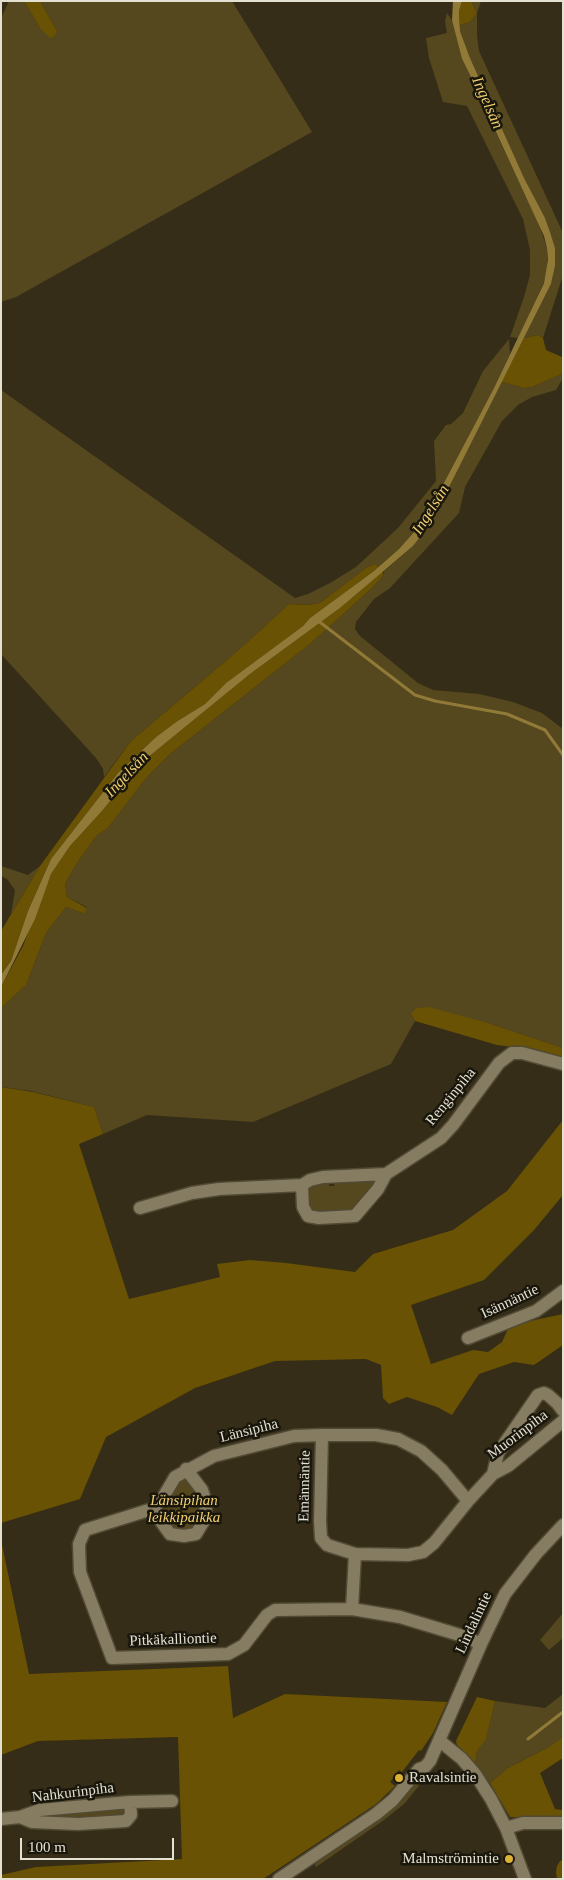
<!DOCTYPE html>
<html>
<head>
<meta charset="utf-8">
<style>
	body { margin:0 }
	#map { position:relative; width:564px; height:1880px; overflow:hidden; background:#352d17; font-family:"Times New Roman",serif }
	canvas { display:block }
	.frame { position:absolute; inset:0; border:2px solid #e4e0d2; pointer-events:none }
	.scale { position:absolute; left:20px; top:1838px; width:154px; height:22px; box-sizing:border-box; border:2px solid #e4e0d2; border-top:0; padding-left:6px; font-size:15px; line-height:18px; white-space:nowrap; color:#e4e0d2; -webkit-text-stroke:4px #19160c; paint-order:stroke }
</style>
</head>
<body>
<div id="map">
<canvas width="564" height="1880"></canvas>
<div class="frame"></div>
<div class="scale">100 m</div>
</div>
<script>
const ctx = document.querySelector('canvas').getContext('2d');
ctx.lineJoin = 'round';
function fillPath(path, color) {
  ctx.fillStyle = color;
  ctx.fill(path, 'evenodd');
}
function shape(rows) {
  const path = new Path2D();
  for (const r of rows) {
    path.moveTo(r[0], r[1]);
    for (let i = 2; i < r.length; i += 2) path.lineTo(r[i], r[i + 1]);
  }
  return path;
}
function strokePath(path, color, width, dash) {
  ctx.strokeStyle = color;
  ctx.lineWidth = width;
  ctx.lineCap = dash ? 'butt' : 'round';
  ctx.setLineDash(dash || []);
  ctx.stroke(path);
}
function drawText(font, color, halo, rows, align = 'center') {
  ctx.font = font + ' "Times New Roman",serif';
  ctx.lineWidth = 5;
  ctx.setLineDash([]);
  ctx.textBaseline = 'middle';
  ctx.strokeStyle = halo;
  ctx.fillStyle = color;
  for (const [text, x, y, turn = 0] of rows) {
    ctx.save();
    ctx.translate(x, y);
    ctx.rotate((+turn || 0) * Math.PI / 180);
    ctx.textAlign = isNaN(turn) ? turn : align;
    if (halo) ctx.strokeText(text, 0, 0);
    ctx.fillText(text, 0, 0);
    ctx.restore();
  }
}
const green = shape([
	[9,1,24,1,40,28,57,31,40,1,232,1,312,132,16,297,1,302,1,18],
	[471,1,481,1,477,13,477,36,479,51,563,233,563,275,543,338,538,335,524,338,551,284,555,266,555,248,545,218,535,202,500,125,470,58,460,31,460,25,470,22,477,13],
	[447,13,453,22,462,59,490,115,496,133,538,221,547,248,548,270,544,282,518,338,510,337,524,297,530,275,530,250,523,219,467,106,443,102,429,58,426,38,447,33,445,21],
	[509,339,510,354,494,388,437,496,415,531,399,549,379,567,375,564,366,568,320,603,307,605,289,604,241,648,131,741,104,777,103,769,96,758,1,654,1,390,295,598,308,594,330,583,356,567,398,528,436,481,434,441,446,425,451,424,463,413,483,371],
	[563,372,563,378,556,390,532,397,518,405,502,421,465,487,459,513,390,588,374,599,356,622,355,629,360,636,418,683,433,690,479,694,513,702,542,713,563,729,563,1048,488,1023,411,1014,415,1021,391,1064,253,1122,147,1115,103,1134,94,1107,31,1091,1,1087,1,1008,26,985,46,933,66,907,85,914,87,907,67,897,65,884,77,863,97,835,107,829,147,777,170,754,311,643,372,588,383,576,384,571,413,546,435,515,500,385,503,382,524,388,532,387,559,375],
	[1,866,28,875,40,866,11,914,15,890,7,879,1,876],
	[329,1180,329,1186,334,1186,334,1180,376,1180,377,1185,360,1204,358,1202,356,1205,358,1207,358,1210,316,1215,306,1207,309,1186],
	[183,1479,189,1480,197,1490,202,1506,199,1524,190,1530,177,1532,166,1521,164,1509,167,1496,173,1484],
	[563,1613,563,1638,549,1650,540,1640],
	[563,1694,563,1737,547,1748,508,1768,490,1783,475,1765,477,1751,486,1738,495,1701,545,1708],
	[432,1767,431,1771,404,1804,384,1820,316,1867,314,1862,424,1771],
	[126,1810,126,1819,37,1820,37,1814,60,1811]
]);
const forest = shape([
	[24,1,40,1,57,31,54,36,50,38,40,28],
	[462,1,471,1,477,13,470,22,460,25,459,11],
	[538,335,543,338,546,350,562,357,563,372,559,375,532,387,524,388,503,382,500,385,524,338],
	[375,564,379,567,374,571,310,618,303,626,226,683,205,704,176,722,156,737,118,773,51,859,28,911,11,961,1,975,1,931,40,866,131,741,241,648,289,604,307,605,320,603,366,568],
	[383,571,383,576,372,588,311,643,170,754,147,777,107,829,97,835,77,863,65,884,67,897,87,908,85,914,66,907,46,933,26,985,1,1008,1,987,23,946,51,874,70,846,102,811,141,763,250,674,340,608],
	[429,1007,488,1023,563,1048,563,1060,523,1048,497,1045,415,1021,411,1014,416,1008],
	[1,1087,33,1092,94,1107,103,1134,79,1144,129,1299,220,1277,217,1264,250,1260,286,1263,355,1272,373,1254,453,1230,507,1191,563,1120,563,1195,534,1230,484,1280,411,1305,431,1364,473,1350,488,1352,502,1342,508,1329,521,1323,563,1314,563,1345,534,1365,514,1362,479,1374,452,1415,437,1407,407,1397,389,1404,383,1398,381,1365,366,1359,275,1361,195,1388,106,1437,80,1499,1,1523],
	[1,1540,29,1674,228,1666,233,1718,285,1694,447,1702,433,1733,421,1751,419,1750,402,1772,399,1770,390,1782,395,1786,376,1804,263,1879,1,1879,1,1875,36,1867,182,1859,178,1737,38,1741,1,1755],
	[477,1697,495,1701,486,1739,477,1751,475,1765,457,1745,456,1741],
	[563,1737,563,1758,540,1773,555,1809,563,1810,563,1819,510,1817,490,1783,508,1768,547,1748],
	[563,1860,563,1879,557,1879,556,1872,557,1866,560,1861]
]);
const water = shape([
	[453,1,462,1,459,11,460,31,470,58,525,180,545,218,550,232,555,248,555,266,551,284,435,515,423,533,413,546,340,608,250,674,141,763,102,811,70,846,51,874,35,919,1,987,1,975,11,961,28,911,51,859,118,773,156,737,176,722,205,704,226,683,303,626,310,618,374,571,399,549,415,531,437,496,494,388,544,283,548,260,547,248,544,236,496,132,490,115,462,59,452,20]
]);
const stream = shape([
	[317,620,415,695,435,701,507,714,545,730,563,755],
	[528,1739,563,1712]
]);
const minor = shape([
	[302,1185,303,1207,308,1216,319,1218,355,1216,378,1189,386,1174],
	[140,1208,192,1193,219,1189,302,1185,310,1180,323,1177,386,1174,441,1138,453,1125,499,1063,512,1053,522,1053,563,1064],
	[468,1338,536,1311,563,1291],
	[322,1435,320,1521,321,1538,327,1545,355,1554,408,1555,423,1552,434,1543,468,1501,442,1470,421,1451,398,1439,376,1435,322,1435,294,1436,214,1456,175,1477,161,1501,152,1509,85,1530,79,1544,80,1572,112,1658,228,1654,244,1645,267,1615,275,1610,352,1609,400,1617,463,1636,481,1644],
	[493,1474,498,1453,538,1395,544,1393,548,1395,557,1403,563,1411],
	[468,1501,493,1474,508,1466,563,1421],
	[152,1509,170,1534,184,1536,196,1534,205,1519,206,1503,202,1490,186,1469],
	[352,1609,355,1554],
	[440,1741,462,1759,475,1774,491,1799,506,1828,525,1879],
	[20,1817,40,1810,130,1802,172,1801],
	[1,1819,20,1817,32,1822,78,1824,126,1821,131,1815,130,1802],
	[506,1828,523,1823,563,1823],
	[279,1879,376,1814,393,1800,419,1769,425,1767,430,1761,481,1644,505,1594,536,1554,563,1525]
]);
const markers = [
	[399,1778,5,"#dbb233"],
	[509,1859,5,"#dbb233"]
];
const streetNames = [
	["Renginpiha",451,1097,-51],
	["Isännäntie",510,1302,-25],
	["Länsipiha",249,1431,-14],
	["Muorinpiha",518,1435,-37],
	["Emännäntie",305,1486,-89],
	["Lindalintie",474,1623,-65],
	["Pitkäkalliontie",173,1640,-2],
	["Nahkurinpiha",73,1793,-7]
];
const parkNames = [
	["Länsipihan",184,1501],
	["leikkipaikka",184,1518]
];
const poiNames = [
	["Ravalsintie",409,1778],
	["Malmströmintie",499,1859,"right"]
];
const waterNames = [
	["Ingelsån",487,103,66],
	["Ingelsån",431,510,-58],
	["Ingelsån",127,775,-47]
];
fillPath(green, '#55471e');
fillPath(forest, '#695203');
fillPath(water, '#917a37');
strokePath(stream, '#917a37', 3);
strokePath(minor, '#514a35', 15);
strokePath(minor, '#867c61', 12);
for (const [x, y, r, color] of markers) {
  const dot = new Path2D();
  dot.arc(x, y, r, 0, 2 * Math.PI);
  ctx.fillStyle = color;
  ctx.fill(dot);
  strokePath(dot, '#19160c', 2);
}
drawText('15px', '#e4e0d2', '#19160c', streetNames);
drawText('italic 15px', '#f1cf70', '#19160c', parkNames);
drawText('15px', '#e4e0d2', '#19160c', poiNames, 'left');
drawText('italic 16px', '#efcd6e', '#19160c', waterNames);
</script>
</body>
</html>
